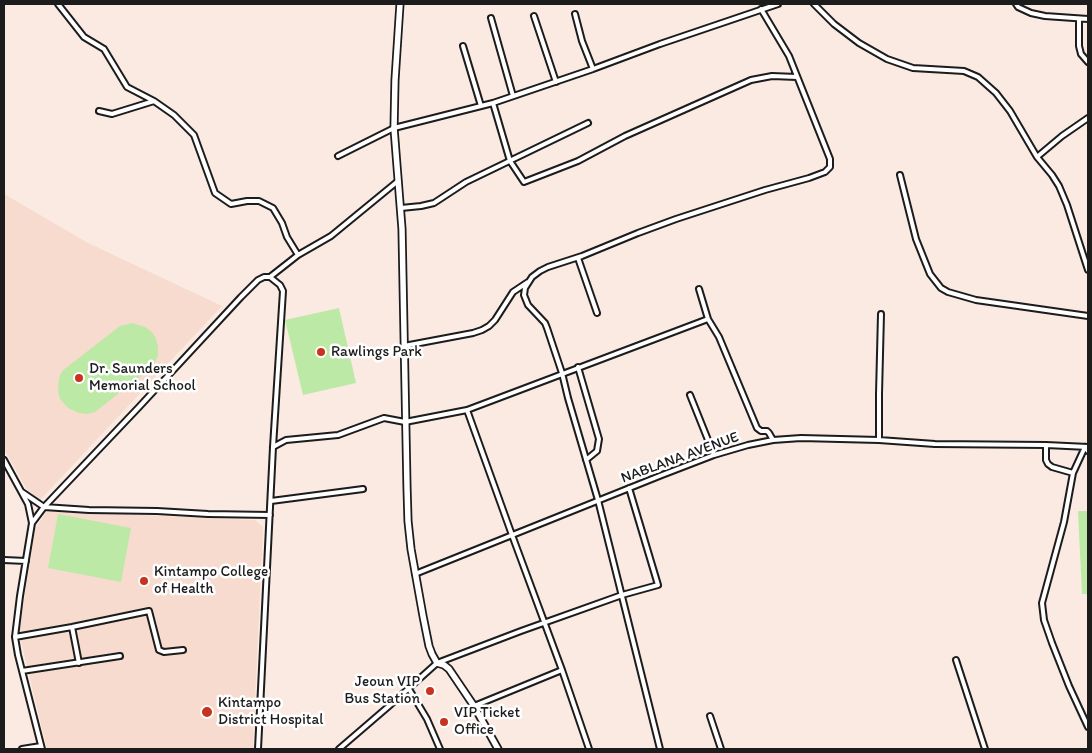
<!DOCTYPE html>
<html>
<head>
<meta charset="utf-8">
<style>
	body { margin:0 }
	#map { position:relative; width:1092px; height:753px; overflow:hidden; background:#faeae2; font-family:Itim,sans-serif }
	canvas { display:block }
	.frame { position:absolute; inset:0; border:5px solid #1c1c1c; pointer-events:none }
</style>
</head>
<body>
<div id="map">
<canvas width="1092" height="753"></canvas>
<div class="frame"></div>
</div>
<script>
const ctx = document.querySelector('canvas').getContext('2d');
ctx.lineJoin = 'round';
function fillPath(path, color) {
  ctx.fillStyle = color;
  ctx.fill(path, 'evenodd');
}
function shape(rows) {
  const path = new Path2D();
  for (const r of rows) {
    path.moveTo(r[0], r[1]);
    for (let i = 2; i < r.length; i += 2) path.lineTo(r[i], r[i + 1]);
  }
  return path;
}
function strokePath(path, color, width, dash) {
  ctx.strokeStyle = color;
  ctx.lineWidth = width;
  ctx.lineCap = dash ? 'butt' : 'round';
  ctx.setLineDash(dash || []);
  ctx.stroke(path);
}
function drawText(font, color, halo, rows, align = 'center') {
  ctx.font = font + ' Itim,sans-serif';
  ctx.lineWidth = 5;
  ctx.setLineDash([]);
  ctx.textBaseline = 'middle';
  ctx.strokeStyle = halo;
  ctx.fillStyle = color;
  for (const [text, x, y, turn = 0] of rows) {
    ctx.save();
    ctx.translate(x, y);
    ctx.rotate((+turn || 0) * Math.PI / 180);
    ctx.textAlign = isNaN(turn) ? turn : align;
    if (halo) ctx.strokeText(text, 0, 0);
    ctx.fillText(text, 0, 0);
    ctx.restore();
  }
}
const built = shape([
	[4,194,88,243,222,306,40,500,26,488,4,449],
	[47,511,255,520,263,527,253,743,254,749,47,749,19,633,35,529]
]);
const green = shape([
	[339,308,356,383,303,395,285,320],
	[132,323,145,327,152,332,156,339,158,347,158,356,152,367,95,412,87,414,79,413,68,408,60,399,58,391,59,378,62,371,120,326],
	[1078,511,1088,511,1088,594,1082,594],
	[58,514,131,528,121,582,48,568]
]);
const street = shape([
	[58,4,84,37,104,49,127,87,154,101,174,115,194,135,215,193,231,204,247,201,259,201,273,208,282,223,287,237,298,255],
	[814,4,834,24,859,43,887,59,913,68,964,71,978,77,996,93,1010,111,1037,157,1052,175,1059,186,1067,205,1088,270],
	[1016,4,1018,7,1031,13,1045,16,1088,19],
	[575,14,582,41,593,69],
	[534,16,556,82],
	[491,18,513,96],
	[1079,19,1079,46,1081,54,1088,62],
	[463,46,481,106],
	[493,103,510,161,524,182,578,161,625,136,751,80,772,76,797,77],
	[99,111,112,114,154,101],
	[338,156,394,128,493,103,593,69,660,44,778,4],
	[1037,157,1062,136,1088,118],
	[900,175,916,239,930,274,941,288,948,292,976,300,1088,316],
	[401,208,421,206,434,203,466,182,588,123],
	[578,258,597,313],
	[699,289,708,319],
	[404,346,473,333,482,330,489,326,495,320,513,292,528,282],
	[578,367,599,439,597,451,586,460],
	[690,395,714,455],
	[467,410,512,535,562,670,589,749],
	[879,440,879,394,881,314],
	[1046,445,1046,460,1048,464,1052,467,1073,473],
	[273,447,286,440,338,435,384,418,405,422,467,410,708,319,719,337,757,428,761,431,767,431,769,433,773,440],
	[1088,451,1085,447,1073,473,1064,522,1042,603,1044,620,1052,643,1069,686,1088,727],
	[4,460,28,504,32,523,20,596,15,637,18,655,42,749],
	[22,492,44,507,89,510,157,511,208,514,270,515],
	[271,501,363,489],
	[32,523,44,507,139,407,241,297,258,280,264,277,270,277],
	[4,560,26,561],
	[415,574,662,475,714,455,748,445,773,440,801,438,879,440,935,444,1046,445,1088,447],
	[72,627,79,663],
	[15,637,72,627,149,611,159,650,164,652,183,650],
	[956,660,985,749],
	[22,671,120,656],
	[409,689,427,719,440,749],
	[474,706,562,670],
	[710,716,721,749],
	[22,749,41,746],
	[258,749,273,447,283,291,280,285,270,277,298,255,331,236,398,181],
	[339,749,389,706,437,663,521,631,622,595,658,585,629,488],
	[660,749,598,500,568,398,562,373,547,328,545,323,528,305,524,295,525,288,532,277,540,271,548,267,582,256,638,233,676,219,765,190,809,178,825,172,830,167,830,159,789,56,761,9]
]);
const secondary = shape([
	[400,4,395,80,394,128,402,229,407,487,408,521,411,549,423,616,429,646,432,654,437,663,444,665,449,669,474,706,498,749]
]);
const markers = [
	[321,352,5,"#c8321e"],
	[79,378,5,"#c8321e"],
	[144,581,5,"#c8321e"],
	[430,691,5,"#c8321e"],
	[207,712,6,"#c8321e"],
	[444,722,5,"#c8321e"]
];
const poiNames = [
	["Rawlings Park",331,352],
	["Dr. Saunders",89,369],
	["Memorial School",89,386],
	["Kintampo College",154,572],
	["of Health",154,589],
	["Jeoun VIP",420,682,"right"],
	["Bus Station",420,699,"right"],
	["Kintampo",218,703],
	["District Hospital",218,720],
	["VIP Ticket",454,713],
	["Office",454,730]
];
const streetNames = [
	["NABLANA AVENUE",680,458,-20]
];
fillPath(built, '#f6dbce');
fillPath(green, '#bde9a7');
strokePath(street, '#1c1c1c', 8);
strokePath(secondary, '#1c1c1c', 9);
strokePath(street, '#fff', 4);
strokePath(secondary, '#fff', 5.5);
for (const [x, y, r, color] of markers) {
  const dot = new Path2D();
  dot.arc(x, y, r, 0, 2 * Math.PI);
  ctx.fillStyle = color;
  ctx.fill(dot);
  strokePath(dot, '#fff', 2);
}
drawText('15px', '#1c1c1c', '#fff', poiNames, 'left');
drawText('15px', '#1c1c1c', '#fff', streetNames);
</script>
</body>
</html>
